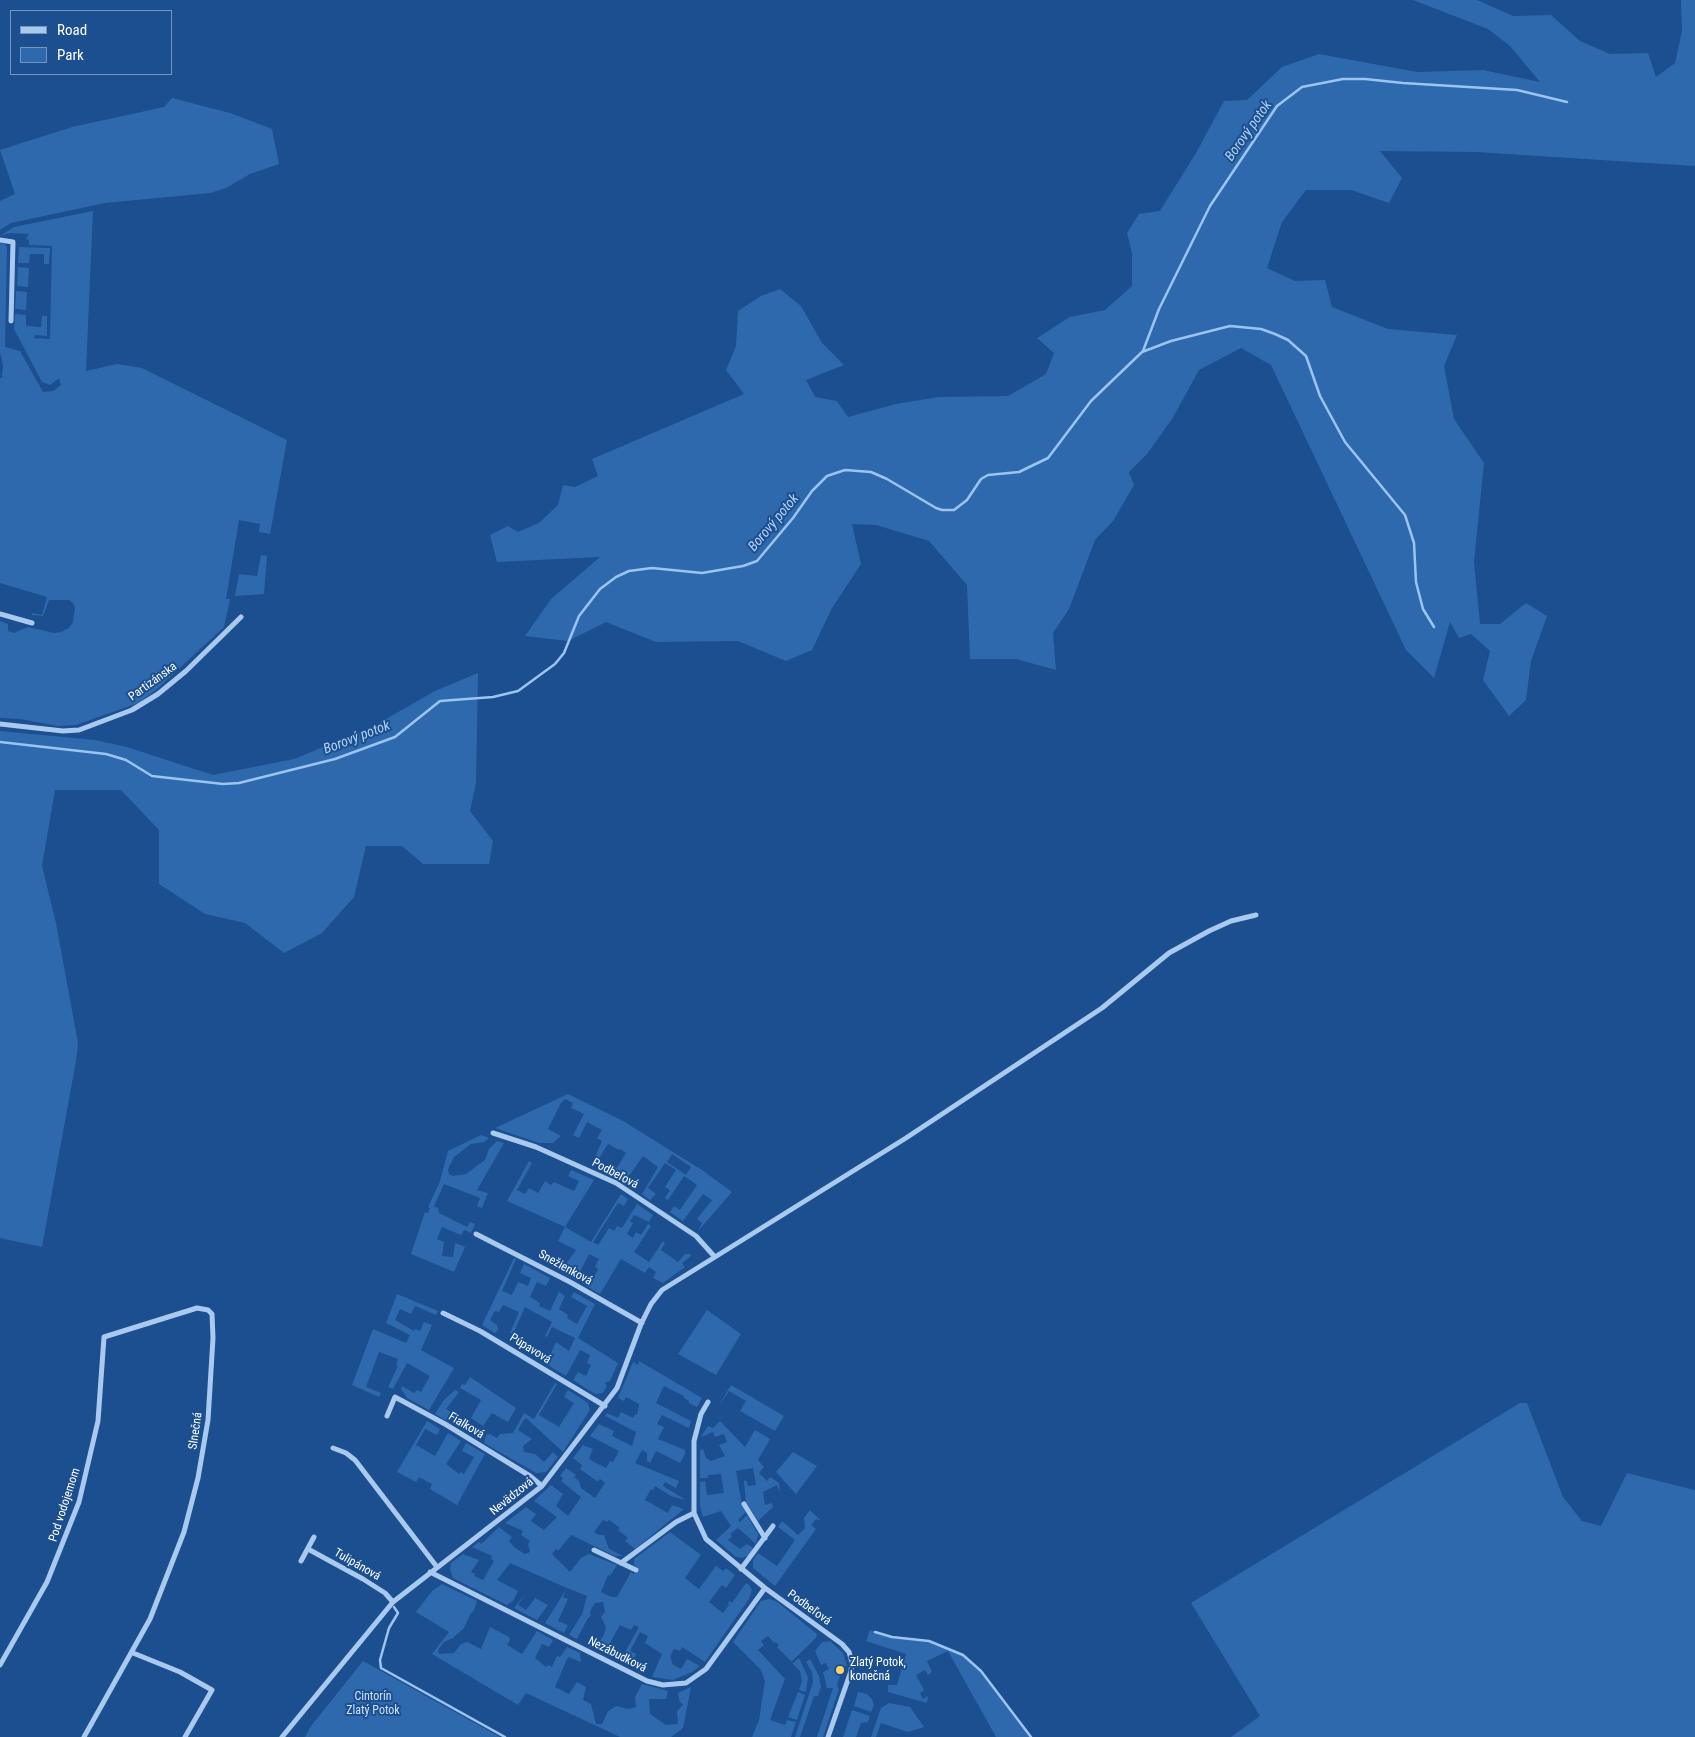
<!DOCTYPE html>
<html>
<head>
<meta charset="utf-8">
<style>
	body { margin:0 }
	#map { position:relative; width:1695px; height:1737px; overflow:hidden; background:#1b4f8f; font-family:"Roboto Condensed",sans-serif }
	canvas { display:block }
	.legend { position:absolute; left:10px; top:10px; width:162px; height:65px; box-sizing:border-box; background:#1b4f8f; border:1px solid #7695bc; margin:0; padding:6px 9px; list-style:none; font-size:15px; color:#fff }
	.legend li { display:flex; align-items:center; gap:10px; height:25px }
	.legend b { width:25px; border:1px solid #7695bc }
</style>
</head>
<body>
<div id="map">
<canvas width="1695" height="1737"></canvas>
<ul class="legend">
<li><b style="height:6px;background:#a9c9ee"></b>Road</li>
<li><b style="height:14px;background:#2e69ad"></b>Park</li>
</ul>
</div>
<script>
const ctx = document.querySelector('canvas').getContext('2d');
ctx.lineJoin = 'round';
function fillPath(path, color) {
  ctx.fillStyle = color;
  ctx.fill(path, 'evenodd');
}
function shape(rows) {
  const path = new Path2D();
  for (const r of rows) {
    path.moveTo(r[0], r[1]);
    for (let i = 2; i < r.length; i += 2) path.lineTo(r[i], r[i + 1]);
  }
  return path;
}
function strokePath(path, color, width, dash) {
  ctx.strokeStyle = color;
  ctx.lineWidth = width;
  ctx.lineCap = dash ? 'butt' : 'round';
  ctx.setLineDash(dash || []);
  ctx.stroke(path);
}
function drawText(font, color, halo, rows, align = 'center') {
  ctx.font = font + ' "Roboto Condensed",sans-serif';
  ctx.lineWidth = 4;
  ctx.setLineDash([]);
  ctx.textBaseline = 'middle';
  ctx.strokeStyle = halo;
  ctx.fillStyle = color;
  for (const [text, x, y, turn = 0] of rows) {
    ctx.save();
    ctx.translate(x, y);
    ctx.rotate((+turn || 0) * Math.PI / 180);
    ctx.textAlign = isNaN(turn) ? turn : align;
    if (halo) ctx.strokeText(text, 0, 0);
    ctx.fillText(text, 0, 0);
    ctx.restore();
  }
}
const green = shape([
	[1413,0,1477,0,1513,16,1551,15,1580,41,1610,54,1648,53,1656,77,1675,63,1682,31,1681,0,1695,0,1695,166,1476,152,1380,151,1402,178,1389,203,1351,190,1306,190,1282,222,1267,268,1295,281,1325,280,1332,307,1388,329,1457,335,1444,366,1454,419,1484,463,1474,562,1480,624,1500,624,1526,603,1547,616,1531,661,1526,700,1509,716,1483,680,1490,651,1471,634,1459,638,1450,622,1434,678,1406,650,1271,365,1241,348,1199,370,1172,419,1147,454,1129,472,1134,485,1113,521,1095,540,1069,609,1053,633,1056,670,1016,659,970,659,967,585,929,541,876,525,852,524,861,564,832,608,812,650,786,661,738,641,656,642,606,622,568,641,525,636,551,599,600,557,497,562,490,535,508,526,518,532,539,523,558,505,563,485,575,487,598,476,592,459,744,394,726,370,736,346,738,311,761,296,780,289,801,306,822,343,844,365,806,380,815,397,837,401,848,417,896,404,939,397,1008,396,1046,374,1054,353,1037,338,1070,317,1105,310,1132,286,1132,253,1127,233,1139,214,1160,211,1196,153,1224,101,1247,100,1282,67,1319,54,1417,72,1483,70,1540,82,1510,46,1488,29],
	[172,98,230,113,272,129,279,164,250,174,226,188,210,193,105,203,11,223,0,230,0,201,15,194,0,150,72,127,164,107],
	[93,211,86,371,117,364,142,368,287,440,270,534,259,532,260,524,239,520,226,599,230,599,224,627,156,690,138,703,76,725,58,726,20,719,0,718,0,621,8,624,8,631,14,633,28,627,54,633,61,632,69,628,73,622,75,608,73,603,69,600,49,600,43,616,32,615,32,613,42,615,47,597,0,583,0,378,2,378,3,365,0,352,0,243,5,244,7,247,5,347,20,351,43,392,53,391,61,385,59,378,50,385,42,382,14,329,15,314,26,315,26,326,41,327,42,316,47,316,47,336,35,335,34,338,50,339,52,246,29,245,29,240,26,239,29,234,10,233,0,236,14,227],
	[19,247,50,248,49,264,44,264,44,254,30,254,29,263,18,263],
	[18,267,29,268,28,287,17,286],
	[16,291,27,292,26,310,15,309],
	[261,555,267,556,264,594,235,596,239,574,257,576],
	[478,673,476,783,470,811,493,841,489,864,423,864,402,846,366,846,354,897,322,933,284,953,245,923,205,914,159,884,159,830,121,790,55,790,42,866,56,923,78,1043,76,1061,42,1247,0,1238,0,731,95,740,127,747,213,775,294,759,372,727,435,691],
	[568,1094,623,1121,702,1170,732,1192,698,1231,702,1223,697,1219,712,1200,703,1194,683,1221,670,1212,674,1206,680,1210,697,1185,684,1176,668,1200,665,1198,670,1190,665,1187,676,1170,665,1163,648,1188,656,1194,650,1200,642,1194,658,1167,643,1156,629,1176,636,1182,631,1187,609,1175,614,1166,617,1168,626,1153,620,1149,619,1150,608,1144,595,1165,592,1164,602,1141,597,1138,602,1130,587,1122,579,1138,573,1135,584,1114,571,1108,573,1103,565,1099,561,1103,548,1129,561,1136,553,1143,539,1143,495,1128],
	[672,1154,691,1167,686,1175,667,1162],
	[481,1135,489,1138,484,1142,471,1144,454,1157,448,1169,449,1174,453,1176,466,1174,485,1160,489,1149,497,1141,504,1143,477,1190,488,1193,482,1208,477,1206,480,1198,444,1184,434,1206,438,1208,439,1213,467,1227,470,1222,475,1224,471,1233,464,1230,461,1235,442,1227,437,1239,444,1242,442,1256,453,1257,455,1243,465,1247,454,1272,411,1254,425,1212,428,1213,430,1208,428,1207,440,1181,448,1151],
	[529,1161,532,1163,517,1190,525,1194,529,1188,538,1193,545,1181,551,1185,554,1182,574,1191,579,1181,568,1176,571,1170,594,1180,565,1227,591,1242,621,1194,628,1199,624,1206,618,1203,593,1242,598,1245,609,1228,614,1231,617,1226,622,1228,637,1204,653,1215,649,1222,634,1215,630,1221,633,1223,627,1234,633,1238,636,1232,641,1235,648,1224,651,1226,634,1252,649,1262,663,1241,665,1243,661,1250,678,1262,685,1254,690,1254,691,1256,682,1263,685,1267,663,1283,653,1278,656,1272,649,1267,645,1273,621,1259,600,1294,583,1284,587,1276,593,1279,598,1269,595,1267,599,1259,589,1254,576,1280,550,1265,554,1258,566,1264,576,1250,558,1241,565,1227,507,1201],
	[514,1258,516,1259,502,1291,512,1295,518,1282,528,1286,531,1278,520,1273,524,1264,550,1278,546,1286,537,1282,530,1297,540,1303,539,1306,550,1311,559,1292,565,1296,559,1309,568,1315,567,1318,577,1324,587,1306,571,1297,574,1292,595,1304,578,1338,618,1363,610,1381,605,1383,607,1386,603,1393,595,1394,573,1380,578,1372,586,1376,591,1365,587,1363,590,1355,580,1350,566,1376,546,1364,556,1342,569,1351,575,1338,552,1327,547,1337,545,1336,552,1322,525,1307,513,1334,510,1333,519,1312,503,1305,499,1312,495,1311,490,1320,497,1325,498,1330,495,1333,482,1325],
	[397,1294,438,1311,436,1315,415,1306,411,1314,400,1309,395,1320,414,1331,415,1329,420,1331,424,1322,432,1325,421,1350,454,1368,429,1410,407,1398,401,1389,402,1386,414,1393,417,1390,421,1392,430,1376,407,1363,393,1389,388,1387,398,1366,396,1365,398,1359,379,1352,366,1387,381,1393,379,1397,352,1385,373,1329,406,1343,410,1335,386,1323],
	[707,1310,741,1334,716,1375,678,1354],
	[639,1361,702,1398,697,1407,689,1403,689,1401,684,1398,684,1396,664,1386,656,1403,691,1421,689,1428,662,1415,657,1424,664,1427,658,1439,685,1450,685,1454,680,1463,656,1451,650,1463,647,1461,647,1453,642,1450,635,1463,679,1481,676,1488,665,1482,663,1486,686,1500,671,1496,655,1486,653,1490,651,1489,645,1500,668,1513,672,1505,684,1509,635,1549,625,1541,628,1538,618,1530,620,1528,609,1520,607,1522,603,1520,594,1532,599,1535,604,1535,609,1549,623,1556,615,1556,571,1535,558,1551,556,1549,552,1554,570,1572,581,1558,589,1554,617,1565,610,1576,608,1575,601,1592,611,1597,617,1597,631,1572,634,1574,638,1568,634,1565,634,1559,670,1532,701,1555,685,1578,699,1589,716,1566,723,1571,726,1568,735,1575,726,1588,722,1585,709,1602,723,1613,729,1605,728,1604,729,1601,732,1603,746,1583,749,1585,752,1590,749,1599,705,1662,682,1647,680,1651,674,1649,670,1656,673,1665,681,1669,687,1659,700,1666,692,1672,673,1680,652,1677,662,1654,645,1643,648,1636,640,1632,630,1651,636,1654,634,1659,643,1664,640,1671,620,1661,639,1627,634,1625,631,1630,620,1625,611,1641,609,1647,611,1648,608,1655,590,1646,596,1641,599,1642,604,1635,606,1627,601,1617,605,1612,603,1602,595,1603,590,1611,591,1616,588,1618,577,1639,569,1635,582,1614,587,1596,567,1588,563,1597,568,1599,558,1621,568,1625,564,1633,545,1623,567,1588,510,1563,497,1580,518,1591,513,1601,507,1605,453,1578,450,1569,451,1563,463,1554,479,1560,471,1572,475,1574,474,1576,483,1580,494,1561,491,1559,492,1556,472,1547,479,1542,481,1544,499,1527,512,1537,509,1541,515,1548,525,1554,530,1552,528,1544,530,1541,521,1535,523,1531,505,1523,526,1507,536,1514,531,1521,544,1530,557,1517,534,1501,551,1485,563,1494,556,1506,568,1516,581,1497,561,1481,563,1478,560,1476,566,1468,576,1475,574,1477,579,1481,581,1488,595,1498,605,1483,600,1479,598,1482,580,1469,582,1465,573,1458,583,1445,593,1449,589,1458,592,1461,606,1468,610,1461,613,1462,619,1451,590,1436,599,1424,614,1431,612,1436,632,1446,636,1432,605,1416,607,1413,618,1418,621,1412,633,1418,635,1414,637,1415,639,1404,626,1397,624,1401,618,1398,633,1362,638,1365],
	[470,1377,516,1408,508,1422,492,1413,483,1426,471,1418,481,1400,460,1388,462,1384,465,1385],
	[555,1383,557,1384,539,1415,559,1427,574,1403,564,1397,568,1390,588,1403,590,1410,563,1452,526,1418,523,1421,518,1430,532,1439,523,1446,524,1452,535,1454,544,1462,553,1452,558,1457,546,1472,536,1473,484,1443,486,1435,490,1434,497,1438,500,1434,513,1433,524,1413,534,1419],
	[731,1385,784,1416,775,1431,740,1411,746,1401,729,1391,718,1407],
	[455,1390,459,1392,446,1409,454,1414,449,1422,435,1414,443,1401],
	[1520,1403,1527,1403,1563,1497,1582,1521,1601,1526,1627,1473,1695,1490,1695,1737,1231,1737,1260,1716,1191,1603],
	[427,1421,440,1429,437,1435,425,1429,416,1445,435,1456,448,1433,461,1441,446,1464,459,1474,461,1472,464,1474,474,1457,462,1451,466,1443,485,1454,457,1505,430,1489,432,1484,419,1477,416,1482,397,1472],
	[720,1421,745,1447,755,1430,770,1439,758,1460,764,1467,759,1473,767,1481,770,1477,779,1483,780,1492,777,1485,763,1492,765,1505,772,1503,773,1507,758,1521,746,1502,744,1481,746,1480,748,1486,756,1485,753,1468,736,1471,742,1505,746,1512,738,1520,740,1522,747,1515,758,1534,756,1544,738,1528,730,1534,732,1536,728,1540,740,1549,747,1544,753,1548,749,1555,742,1558,736,1557,716,1540,731,1526,721,1511,703,1517,700,1506,700,1482,705,1481,707,1495,724,1493,721,1474,708,1475,708,1478,700,1478,700,1450,703,1449,706,1458,711,1461,725,1456,719,1445,727,1442,724,1434,715,1437,713,1432,701,1437,708,1426,713,1428],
	[793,1452,817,1466,796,1494,776,1472],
	[810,1510,821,1521,816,1519,811,1525,816,1529,775,1586,753,1568,753,1560,758,1553,777,1566,795,1540,778,1527,782,1521,798,1535,805,1528,804,1518],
	[442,1584,477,1601,474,1610,470,1615,464,1628,453,1638,444,1642,438,1650,439,1654,454,1653,461,1644,467,1642,481,1649,490,1627,509,1637,510,1640,507,1645,522,1654,537,1631,553,1640,549,1647,542,1644,535,1658,546,1667,548,1665,552,1667,557,1656,560,1657,567,1647,580,1653,581,1662,568,1657,555,1687,569,1694,577,1682,586,1687,583,1700,591,1704,596,1724,602,1724,608,1711,616,1706,628,1709,636,1707,635,1697,642,1684,668,1691,666,1699,649,1699,650,1714,666,1725,678,1724,677,1711,683,1705,679,1700,678,1693,691,1687,683,1728,671,1737,620,1737,526,1693,518,1705,432,1654,449,1632,416,1612,432,1591],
	[526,1593,518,1605,526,1610,535,1598,548,1605,537,1620,514,1608],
	[769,1599,776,1601,817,1634,816,1638,790,1663,791,1661,777,1647,779,1645,776,1642,774,1643,768,1636,761,1641,764,1645,758,1650,785,1679,770,1720,785,1725,787,1720,796,1722,791,1737,752,1737,759,1720,765,1681,761,1670,733,1642,761,1601],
	[870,1630,892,1637,929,1641,963,1655,981,1671,1031,1737,996,1737,948,1651,927,1661,932,1672,928,1675,925,1670,916,1675,924,1690,920,1693,923,1699,928,1696,927,1703,888,1692,888,1685,897,1685,906,1654,866,1641],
	[830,1641,843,1653,847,1666,840,1667,837,1674,840,1676,837,1685,839,1689,823,1737,817,1737,833,1688,827,1688,823,1672,829,1669,826,1663,821,1665,815,1651,822,1642],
	[799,1658,808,1677,806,1692,799,1690,802,1681,800,1671,793,1664,792,1664],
	[810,1659,819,1676,821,1687,818,1696,814,1696,800,1737,795,1737,813,1682,812,1672,806,1662],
	[363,1661,484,1728,500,1737,305,1737,311,1726],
	[798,1692,805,1695,797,1720,788,1717],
	[858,1692,867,1694,872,1699,874,1705,871,1712,854,1706],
	[889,1703,910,1707,924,1727,908,1732,881,1723,876,1737,871,1737,881,1708],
	[852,1710,870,1716,868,1722,861,1723,856,1737,843,1737]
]);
const stream = shape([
	[1143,351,1159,309,1210,206,1277,106,1302,87,1343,79,1365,79,1403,83,1517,90,1567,102],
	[0,742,106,754,126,760,152,776,223,784,239,783,335,759,395,737,440,701,493,697,518,691,555,664,564,653,579,616,600,589,616,577,629,571,652,568,702,573,743,566,757,561,793,518,812,491,827,476,845,470,871,472,887,479,936,508,942,510,954,510,967,500,981,479,988,475,1019,472,1048,458,1091,401,1142,352,1171,341,1230,326,1261,329,1275,334,1288,340,1306,356,1320,396,1345,442,1405,515,1414,543,1416,582,1423,609,1434,627],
	[394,1607,398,1613,389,1628,380,1660,381,1668,505,1737],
	[875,1632,892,1637,929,1641,963,1655,981,1671,1031,1737]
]);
const street = shape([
	[0,240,13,242,11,321],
	[0,614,32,623],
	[0,724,63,731,79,730,132,710,158,694,186,671,241,617],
	[493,1133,536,1147,616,1183,696,1236,714,1256],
	[476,1234,570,1282,642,1323],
	[443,1313,480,1331,605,1406],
	[708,1402,701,1414,694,1441,694,1513,706,1539,765,1588,842,1644,849,1652,852,1662,851,1671,828,1737],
	[387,1416,395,1397,445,1424,530,1476,542,1486],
	[333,1448,346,1453,355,1460,437,1567],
	[744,1504,765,1538],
	[308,1549,363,1579,385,1593,393,1602],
	[594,1550,636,1570],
	[301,1561,314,1537],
	[621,1563,676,1522,694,1513],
	[741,1569,773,1526],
	[430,1572,647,1681,663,1685,686,1683,706,1669,765,1588],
	[133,1653,180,1672,212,1690,185,1737],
	[0,1665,47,1582,79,1502,98,1421,104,1337,197,1308,208,1310,212,1314,213,1338,208,1420,198,1478,184,1532,150,1619,84,1737],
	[282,1737,393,1602,542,1486,617,1388,641,1324,651,1304,662,1290,906,1138,1102,1008,1169,953,1209,931,1231,921,1256,915]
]);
const markers = [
	[840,1670,5,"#ffd166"]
];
const streetNames = [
	["Partizánska",153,682,-36],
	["Podbeľová",615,1174,28],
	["Snežienková",565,1268,29],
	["Púpavová",530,1349,32],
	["Fialková",466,1426,31],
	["Slnečná",196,1431,-82],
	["Nevädzová",512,1497,-39],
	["Pod vodojemom",65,1505,-72],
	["Tulipánová",357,1565,30],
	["Podbeľová",809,1608,36],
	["Nezábudková",617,1655,27]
];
const poiNames = [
	["Zlatý Potok,",850,1663],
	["konečná",850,1677]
];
const parkNames = [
	["Cintorín",373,1697],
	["Zlatý Potok",373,1711]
];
const waterNames = [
	["Borový potok",1249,131,-55],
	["Borový potok",774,523,-50],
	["Borový potok",357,738,-21]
];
fillPath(green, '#2e69ad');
strokePath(stream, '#9cc4f0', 2.5);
strokePath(street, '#a9c9ee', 5);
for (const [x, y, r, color] of markers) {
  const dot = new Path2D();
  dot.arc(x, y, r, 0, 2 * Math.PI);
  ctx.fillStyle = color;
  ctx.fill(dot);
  strokePath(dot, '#1b4f8f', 2);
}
drawText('12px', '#fff', '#1b4f8f', streetNames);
drawText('12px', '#fff', '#1b4f8f', poiNames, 'left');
drawText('12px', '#cfe3fa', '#1b4f8f', parkNames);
drawText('italic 14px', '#b5d3f5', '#1b4f8f', waterNames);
</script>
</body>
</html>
